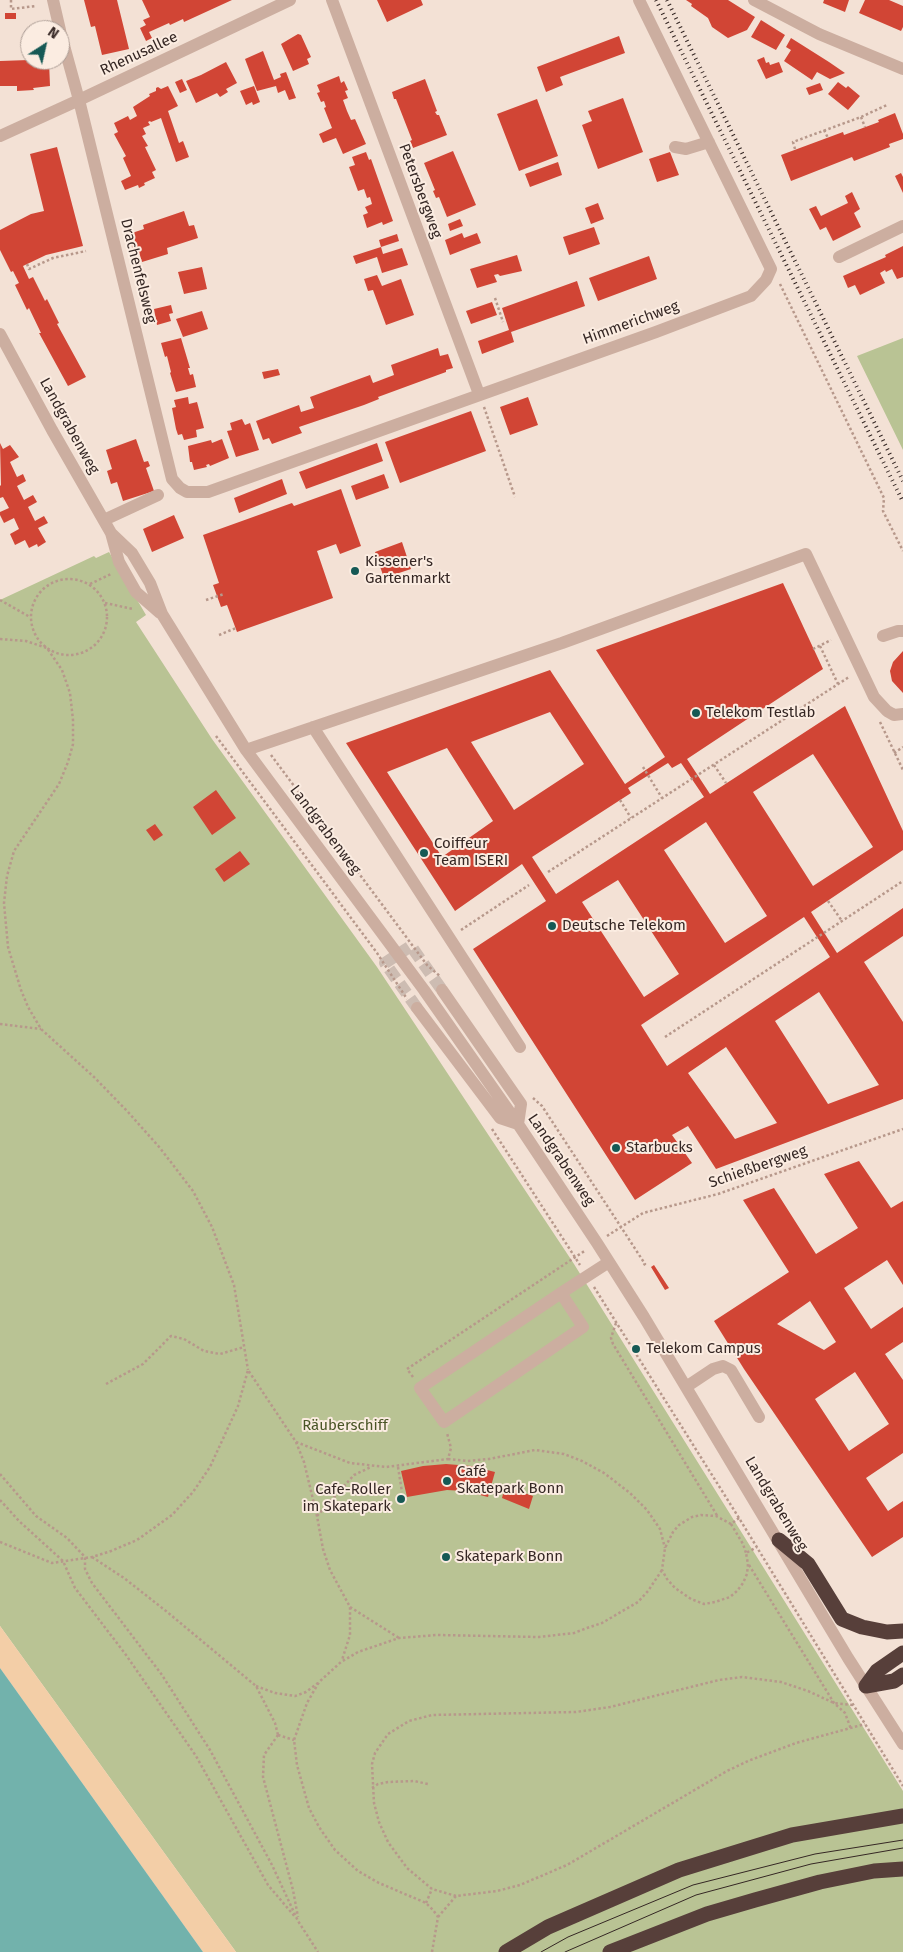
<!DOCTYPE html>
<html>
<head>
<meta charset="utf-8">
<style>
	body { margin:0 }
	#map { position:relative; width:903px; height:1952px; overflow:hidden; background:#f3e1d5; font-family:"Fira Sans",sans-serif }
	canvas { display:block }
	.north { position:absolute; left:20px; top:20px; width:50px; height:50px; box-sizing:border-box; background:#fbece1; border:1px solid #ac9d95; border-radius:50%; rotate:35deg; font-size:14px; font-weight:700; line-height:20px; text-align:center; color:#352724 }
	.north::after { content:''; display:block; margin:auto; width:18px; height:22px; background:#165955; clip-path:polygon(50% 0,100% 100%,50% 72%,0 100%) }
</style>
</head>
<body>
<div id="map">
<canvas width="903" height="1952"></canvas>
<div class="north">N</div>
</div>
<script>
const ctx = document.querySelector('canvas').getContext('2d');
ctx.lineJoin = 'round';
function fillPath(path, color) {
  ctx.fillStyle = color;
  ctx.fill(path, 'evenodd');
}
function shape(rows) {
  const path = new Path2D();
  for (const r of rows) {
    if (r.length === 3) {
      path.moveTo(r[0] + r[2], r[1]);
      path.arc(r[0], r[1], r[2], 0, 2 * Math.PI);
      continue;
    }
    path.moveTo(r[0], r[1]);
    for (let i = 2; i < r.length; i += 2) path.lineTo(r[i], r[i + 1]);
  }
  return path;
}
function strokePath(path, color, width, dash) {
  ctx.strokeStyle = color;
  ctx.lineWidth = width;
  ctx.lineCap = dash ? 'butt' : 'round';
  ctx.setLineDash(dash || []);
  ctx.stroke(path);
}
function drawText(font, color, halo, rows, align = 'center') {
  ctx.font = font + ' "Fira Sans",sans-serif';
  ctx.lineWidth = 4;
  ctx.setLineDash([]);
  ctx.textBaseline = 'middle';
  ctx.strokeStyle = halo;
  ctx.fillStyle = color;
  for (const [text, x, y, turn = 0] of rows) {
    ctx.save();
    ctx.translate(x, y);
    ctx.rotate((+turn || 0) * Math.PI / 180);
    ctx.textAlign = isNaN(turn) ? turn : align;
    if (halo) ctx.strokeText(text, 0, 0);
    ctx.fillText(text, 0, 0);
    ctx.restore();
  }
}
const green = shape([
	[903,338,903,450,857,356],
	[109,552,146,615,136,622,212,739,377,967,574,1264,903,1791,903,1952,236,1952,0,1626,0,600,94,556,96,558]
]);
const sand = shape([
	[0,1626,236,1952,203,1952,0,1668]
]);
const water = shape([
	[0,1668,203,1952,0,1952]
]);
const building = shape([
	[84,0,117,0,129,49,102,55,95,26,91,27],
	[142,0,232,0,184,22,183,19,170,25,169,23,149,32,152,38,146,41,140,28,146,25,143,20,150,17],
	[377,0,421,0,423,5,387,22],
	[686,0,728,0,755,17,747,30,728,38,712,27,708,18,691,6,692,4],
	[824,0,849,0,845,12,823,3],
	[865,0,889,0,903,6,903,27,901,31,859,13],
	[5,13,16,13,16,19,5,19],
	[761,20,785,35,776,50,751,37],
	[298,34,301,35,311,57,307,59,309,64,293,71,281,44],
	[619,36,625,53,560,77,563,85,546,92,537,67],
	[791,38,829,62,845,73,830,79,817,72,812,80,784,61,791,50,786,47],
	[263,51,274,80,281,77,280,74,286,72,296,98,289,100,285,90,278,93,276,86,257,91,245,59],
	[764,57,766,63,769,62,770,65,779,62,783,72,766,79,757,60],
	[29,60,29,62,49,61,50,86,33,88,34,90,17,91,17,86,0,86,0,61],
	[226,62,237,83,226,89,228,92,220,97,217,93,196,103,186,81,201,75],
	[339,76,341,83,344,81,348,90,345,91,348,98,343,100,347,111,351,120,355,119,366,144,343,154,336,138,323,143,319,134,332,128,324,108,326,107,324,101,321,102,317,93,320,92,317,85],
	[182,79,187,90,180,93,175,82],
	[425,79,437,111,435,112,437,115,439,115,447,135,413,148,410,141,412,140,396,99,394,99,392,92],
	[838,82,846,88,848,86,860,96,848,110,828,94],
	[820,83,823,90,809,95,806,88],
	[168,86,178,106,168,111,179,143,183,141,189,157,176,162,161,118,151,122,150,121,148,122,150,125,143,128,146,134,142,136,148,146,145,147,156,170,152,172,155,178,144,183,145,185,139,188,138,185,125,190,121,181,131,176,123,158,126,156,114,134,118,132,114,123,128,116,130,120,137,116,133,107,150,96,149,94,156,91,156,88,158,87,161,89],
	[254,86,260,102,253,105,252,102,246,105,240,91],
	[623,98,643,152,598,169,582,125,592,121,588,111],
	[537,99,558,156,519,171,497,114],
	[895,113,903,134,903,139,889,144,890,147,854,161,852,157,791,181,781,155,843,132,844,135,879,122,878,120],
	[57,147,83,246,46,255,23,266,29,279,33,277,45,301,47,299,59,323,57,324,86,377,68,386,39,333,41,333,29,308,27,310,15,285,19,283,13,271,11,272,0,250,0,230,31,214,44,211,30,154],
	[453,151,476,205,447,217,439,197,436,198,433,191,435,190,424,163],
	[366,152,369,160,371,159,393,221,383,225,382,222,367,228,363,215,368,213,365,207,372,204,370,197,367,198,364,189,358,191,349,167,355,165,352,157],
	[670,152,679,175,657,182,649,159],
	[558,162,562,175,530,187,525,174],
	[901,173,903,177,903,193,895,176],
	[852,192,860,209,854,213,861,227,833,241,826,227,820,230,809,209,816,206,821,216,848,203,845,196],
	[598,203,604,219,591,224,585,208],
	[184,211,189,226,194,225,198,238,167,248,168,254,142,262,139,252,134,254,131,243,135,241,132,233,144,229,143,225],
	[460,219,463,226,450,231,448,224],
	[594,227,600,244,569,255,563,237],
	[462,233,464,238,477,233,481,243,450,255,445,240],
	[397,234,399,241,381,247,379,240],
	[903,246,903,277,897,279,892,269,886,272,885,270,880,273,885,283,860,295,855,285,848,288,843,276,886,257,885,255],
	[381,247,383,254,402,248,408,265,382,273,377,257,356,264,353,256],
	[517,255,522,271,500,276,498,274,494,275,497,282,477,288,470,269],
	[649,256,657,279,598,301,589,278],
	[202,267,207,289,184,294,178,272],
	[377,275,382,286,401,279,414,315,386,325,373,290,368,291,364,279],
	[577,281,585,306,511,332,514,342,482,354,478,341,509,330,502,308],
	[492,302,497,315,471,324,466,311],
	[171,305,173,313,169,314,171,321,157,325,154,309],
	[202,311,208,329,183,337,176,319],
	[181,338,190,368,188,368,190,375,193,374,196,387,176,392,170,373,171,372,167,356,165,357,161,343],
	[438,348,440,356,448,354,453,368,446,370,446,372,378,397,379,399,364,405,299,427,302,433,272,444,269,438,263,440,256,421,299,405,301,412,314,408,310,397,370,375,373,383,394,375,391,365],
	[278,369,280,375,264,379,262,372],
	[188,397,189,404,197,402,204,428,196,430,197,437,184,440,182,434,178,435,176,429,172,408,176,407,174,400],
	[528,397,538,425,510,435,500,407],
	[471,411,486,451,400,483,385,442],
	[242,419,245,425,250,423,259,450,236,457,227,431,232,430,230,423],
	[136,439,144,462,148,461,150,466,146,468,154,491,123,501,117,482,111,484,107,471,112,469,106,450],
	[222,439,229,458,210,466,209,464,206,465,207,467,194,470,192,462,190,462,188,446,211,440,212,443],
	[0,443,3,449,10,445,19,457,10,462,17,477,23,474,26,481,17,486,24,500,33,495,37,502,28,507,35,521,44,516,48,523,38,528,46,542,38,547,37,544,29,548,25,540,15,545,10,534,19,529,14,518,4,523,0,515,0,512,9,508,3,497,0,498,0,486,1,485],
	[377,443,383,461,306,489,299,472],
	[384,474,389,488,356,500,351,486],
	[282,479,287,494,239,513,234,498],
	[341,489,361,546,340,554,336,544,317,551,333,598,237,632,227,605,221,607,213,585,219,583,203,535,292,503,294,506],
	[174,515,184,538,152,552,143,529],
	[402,542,411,569,384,578,375,552],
	[783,583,823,669,687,759,710,794,845,706,903,831,903,850,811,912,837,953,903,908,903,936,864,962,903,1022,903,1099,716,1169,688,1126,672,1135,692,1163,635,1200,473,949,546,901,522,864,455,911,346,743,550,670,625,784,665,757,596,650],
	[550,712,584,764,514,810,471,742],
	[447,748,493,821,442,857,387,772],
	[813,754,873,847,813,886,753,792],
	[668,763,672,768,681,763,704,797,556,894,532,857,631,793,628,788],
	[706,822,767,916,725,943,664,850],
	[618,880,679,974,644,997,582,902],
	[804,917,830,957,667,1066,641,1025],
	[819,992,879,1085,828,1104,775,1021],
	[726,1047,777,1123,735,1139,688,1073],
	[903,651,903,693,892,681,890,671,893,662],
	[216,790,236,818,212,835,193,807],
	[155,824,163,835,154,841,146,830],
	[240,851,250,864,224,882,215,869],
	[859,1161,891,1208,903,1201,903,1285,887,1260,844,1288,871,1329,903,1307,903,1342,885,1354,903,1380,903,1453,866,1478,888,1511,903,1501,903,1537,872,1557,744,1369,714,1321,789,1272,743,1200,774,1188,816,1254,858,1228,824,1174],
	[810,1301,836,1342,824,1350,777,1324],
	[855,1372,889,1424,849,1451,815,1399],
	[654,1265,669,1288,665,1290,651,1267],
	[446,1464,471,1466,495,1472,488,1497,464,1491,447,1490,407,1497,401,1471,423,1466],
	[505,1486,533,1496,529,1509,502,1498]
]);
const minorTunnel = shape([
	[417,1008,385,963,411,946,442,990]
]);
const path = shape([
	[11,0,11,9,36,6],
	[861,117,865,127],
	[824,130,828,138],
	[795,149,793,142,861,117,887,105],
	[27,264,29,269,53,258,86,251],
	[780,284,884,498,883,511,903,551],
	[495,298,503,322],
	[484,407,515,497],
	[69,617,38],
	[90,584,111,574],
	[0,600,30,617],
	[206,600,224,594],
	[105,603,133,609],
	[219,635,236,628],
	[0,639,26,641,47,648,62,670,70,693,73,720,73,744,68,762,59,784,14,851,7,876,4,903,8,947,21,990,28,1007,41,1029,94,1077,128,1112,160,1148,193,1191,212,1227,234,1285,248,1370],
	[820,646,838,684],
	[813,649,831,640],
	[880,722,903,770],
	[216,736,377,953,407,999],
	[894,753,903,747],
	[271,755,427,965,441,977],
	[714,765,726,783],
	[643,767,662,798],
	[620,800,631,818],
	[548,872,849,677],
	[828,901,842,921],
	[461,930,529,885],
	[0,1024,41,1029],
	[665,1037,903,881],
	[533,1098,542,1106,621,1227,645,1264,642,1266],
	[492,1129,580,1265],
	[607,1236,643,1213,718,1194,903,1129],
	[594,1287,739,1518,903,1786],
	[616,1323,611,1338,613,1344,718,1517],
	[413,1377,407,1369,586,1250],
	[106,1384,143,1364,171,1336,184,1339,204,1351,220,1354,244,1347],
	[296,1442,304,1462,317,1516,323,1549,330,1570,350,1607,350,1635,342,1660],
	[448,1459,467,1461,489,1459,535,1450,564,1454,582,1461,604,1473,630,1493,647,1510,660,1529,665,1548],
	[398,1467,402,1492],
	[0,1474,36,1516,67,1538,85,1557,85,1569,92,1583,162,1675,210,1750,272,1865,298,1921,318,1952],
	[0,1500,19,1521,63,1561,75,1588,126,1655,196,1756,268,1885,296,1918],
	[317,1516,354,1475,371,1467],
	[739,1518,731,1524,716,1516,701,1515,692,1517,679,1525,673,1532,665,1548,662,1570,667,1579,675,1588,691,1599,704,1604,715,1602,730,1597,737,1591,743,1583,747,1574,748,1564,746,1553,757,1547],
	[731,1524,743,1544,746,1553],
	[0,1542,52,1563,92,1557,111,1551,137,1540,172,1515,193,1492,210,1467,238,1406,248,1370,296,1442,350,1463,386,1467,448,1459,451,1448,447,1433],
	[92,1557,124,1578,166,1611,256,1686,275,1723,278,1735],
	[749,1565,834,1703,845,1713,851,1729],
	[350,1607,399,1638],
	[256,1686,275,1693,295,1696,306,1692,318,1683],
	[278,1735,264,1755,263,1777,293,1890,298,1917],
	[278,1735,294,1740],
	[372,1788,378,1784,388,1782,414,1781,428,1784],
	[456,1896,432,1889,407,1868,388,1842,379,1822,374,1803,372,1764,375,1753,388,1734,409,1721,432,1715,576,1712,610,1707,719,1680,742,1677,781,1682,808,1691,834,1703,853,1705],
	[426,1903,432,1889],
	[438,1917,456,1896,497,1891,520,1885,567,1865,727,1771,748,1761,796,1743,865,1724],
	[432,1952,438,1917,433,1910,426,1903,379,1883,358,1871,335,1850,319,1827,309,1808,297,1765,294,1740,307,1703,319,1682,341,1662,358,1652,399,1638,437,1635,539,1637,574,1633,587,1628,602,1623,638,1602,648,1591,662,1570]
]);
const minor = shape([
	[53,0,60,30],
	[332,0,479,394],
	[754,0,819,34,903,69],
	[60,31,79,100,172,479,180,488,187,492,208,492,656,332,751,296,766,280,771,269,639,0],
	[0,136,79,100,290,0],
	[675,147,686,149,709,142],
	[839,257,903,226],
	[0,334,52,430,111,533,119,562,136,592,160,613],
	[104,520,158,495],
	[111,533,132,553,150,583,162,614,246,750,424,990,518,1124,597,1243,644,1317,848,1658,903,1744],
	[883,636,898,631,903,631],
	[313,727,520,1047],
	[246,750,562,643,806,554,874,697,887,711,894,715,903,714],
	[442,990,521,1104,518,1124],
	[417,1008,500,1118,518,1124],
	[561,1293,583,1327,444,1422,420,1388,561,1293,609,1262],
	[686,1387,713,1369,723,1366,731,1370,759,1417]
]);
const highway = shape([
	[779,1540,808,1564,842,1619,862,1627,887,1632,903,1631],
	[866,1686,877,1671,903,1653],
	[866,1686,894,1681,903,1675],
	[506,1952,548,1927,679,1870,792,1835,903,1816],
	[610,1952,707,1914,755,1900,820,1882,874,1871,903,1869]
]);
const tram = shape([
	[541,1952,568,1937,693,1885,815,1854,903,1840],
	[565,1952,696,1895,811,1864,903,1848]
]);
const rail = shape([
	[656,0,903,502],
	[667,0,903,481]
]);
const markers = [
	[355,571,5,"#165955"],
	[696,713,5,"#165955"],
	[424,853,5,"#165955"],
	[552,926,5,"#165955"],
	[616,1148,5,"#165955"],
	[636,1349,5,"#165955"],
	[447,1481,5,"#165955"],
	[401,1499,5,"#165955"],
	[446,1557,5,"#165955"]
];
const streetNames = [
	["Rhenusallee",139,54,-25],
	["Petersbergweg",420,191,70],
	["Drachenfelsweg",138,271,76],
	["Himmerichweg",631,323,-20],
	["Landgrabenweg",69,426,61],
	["Landgrabenweg",325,830,53],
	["Landgrabenweg",561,1160,56],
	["Schießbergweg",758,1167,-19],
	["Landgrabenweg",776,1504,59]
];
const poiNames = [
	["Kissener's",365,562],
	["Gartenmarkt",365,579],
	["Telekom Testlab",706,713],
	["Coiffeur",434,844],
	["Team ISERI",434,861],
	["Deutsche Telekom",562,926],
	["Starbucks",626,1148],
	["Telekom Campus",646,1349],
	["Café",457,1472],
	["Skatepark Bonn",457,1489],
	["Cafe-Roller",391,1490,"right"],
	["im Skatepark",391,1507,"right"],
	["Skatepark Bonn",456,1557]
];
const parkNames = [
	["Räuberschiff",345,1426]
];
fillPath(green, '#b9c394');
fillPath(sand, '#f3cea7');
fillPath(water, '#72b2ac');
fillPath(building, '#d14535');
strokePath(minorTunnel, '#cdbcb2', 12, [12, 6]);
strokePath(path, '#b7988b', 2.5, [2.5, 2.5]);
strokePath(minor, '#ccaea0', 12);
strokePath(highway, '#573f3a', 15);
strokePath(tram, '#352724', 1);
strokePath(rail, '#352724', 4, [1, 4]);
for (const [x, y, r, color] of markers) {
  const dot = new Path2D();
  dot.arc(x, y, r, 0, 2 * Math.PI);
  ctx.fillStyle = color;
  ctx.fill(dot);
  strokePath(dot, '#fbece1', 2);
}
drawText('15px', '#352724', '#fbece1', streetNames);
drawText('15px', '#352724', '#fbece1', poiNames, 'left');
drawText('15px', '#4a5526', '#fbece1', parkNames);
</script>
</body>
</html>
